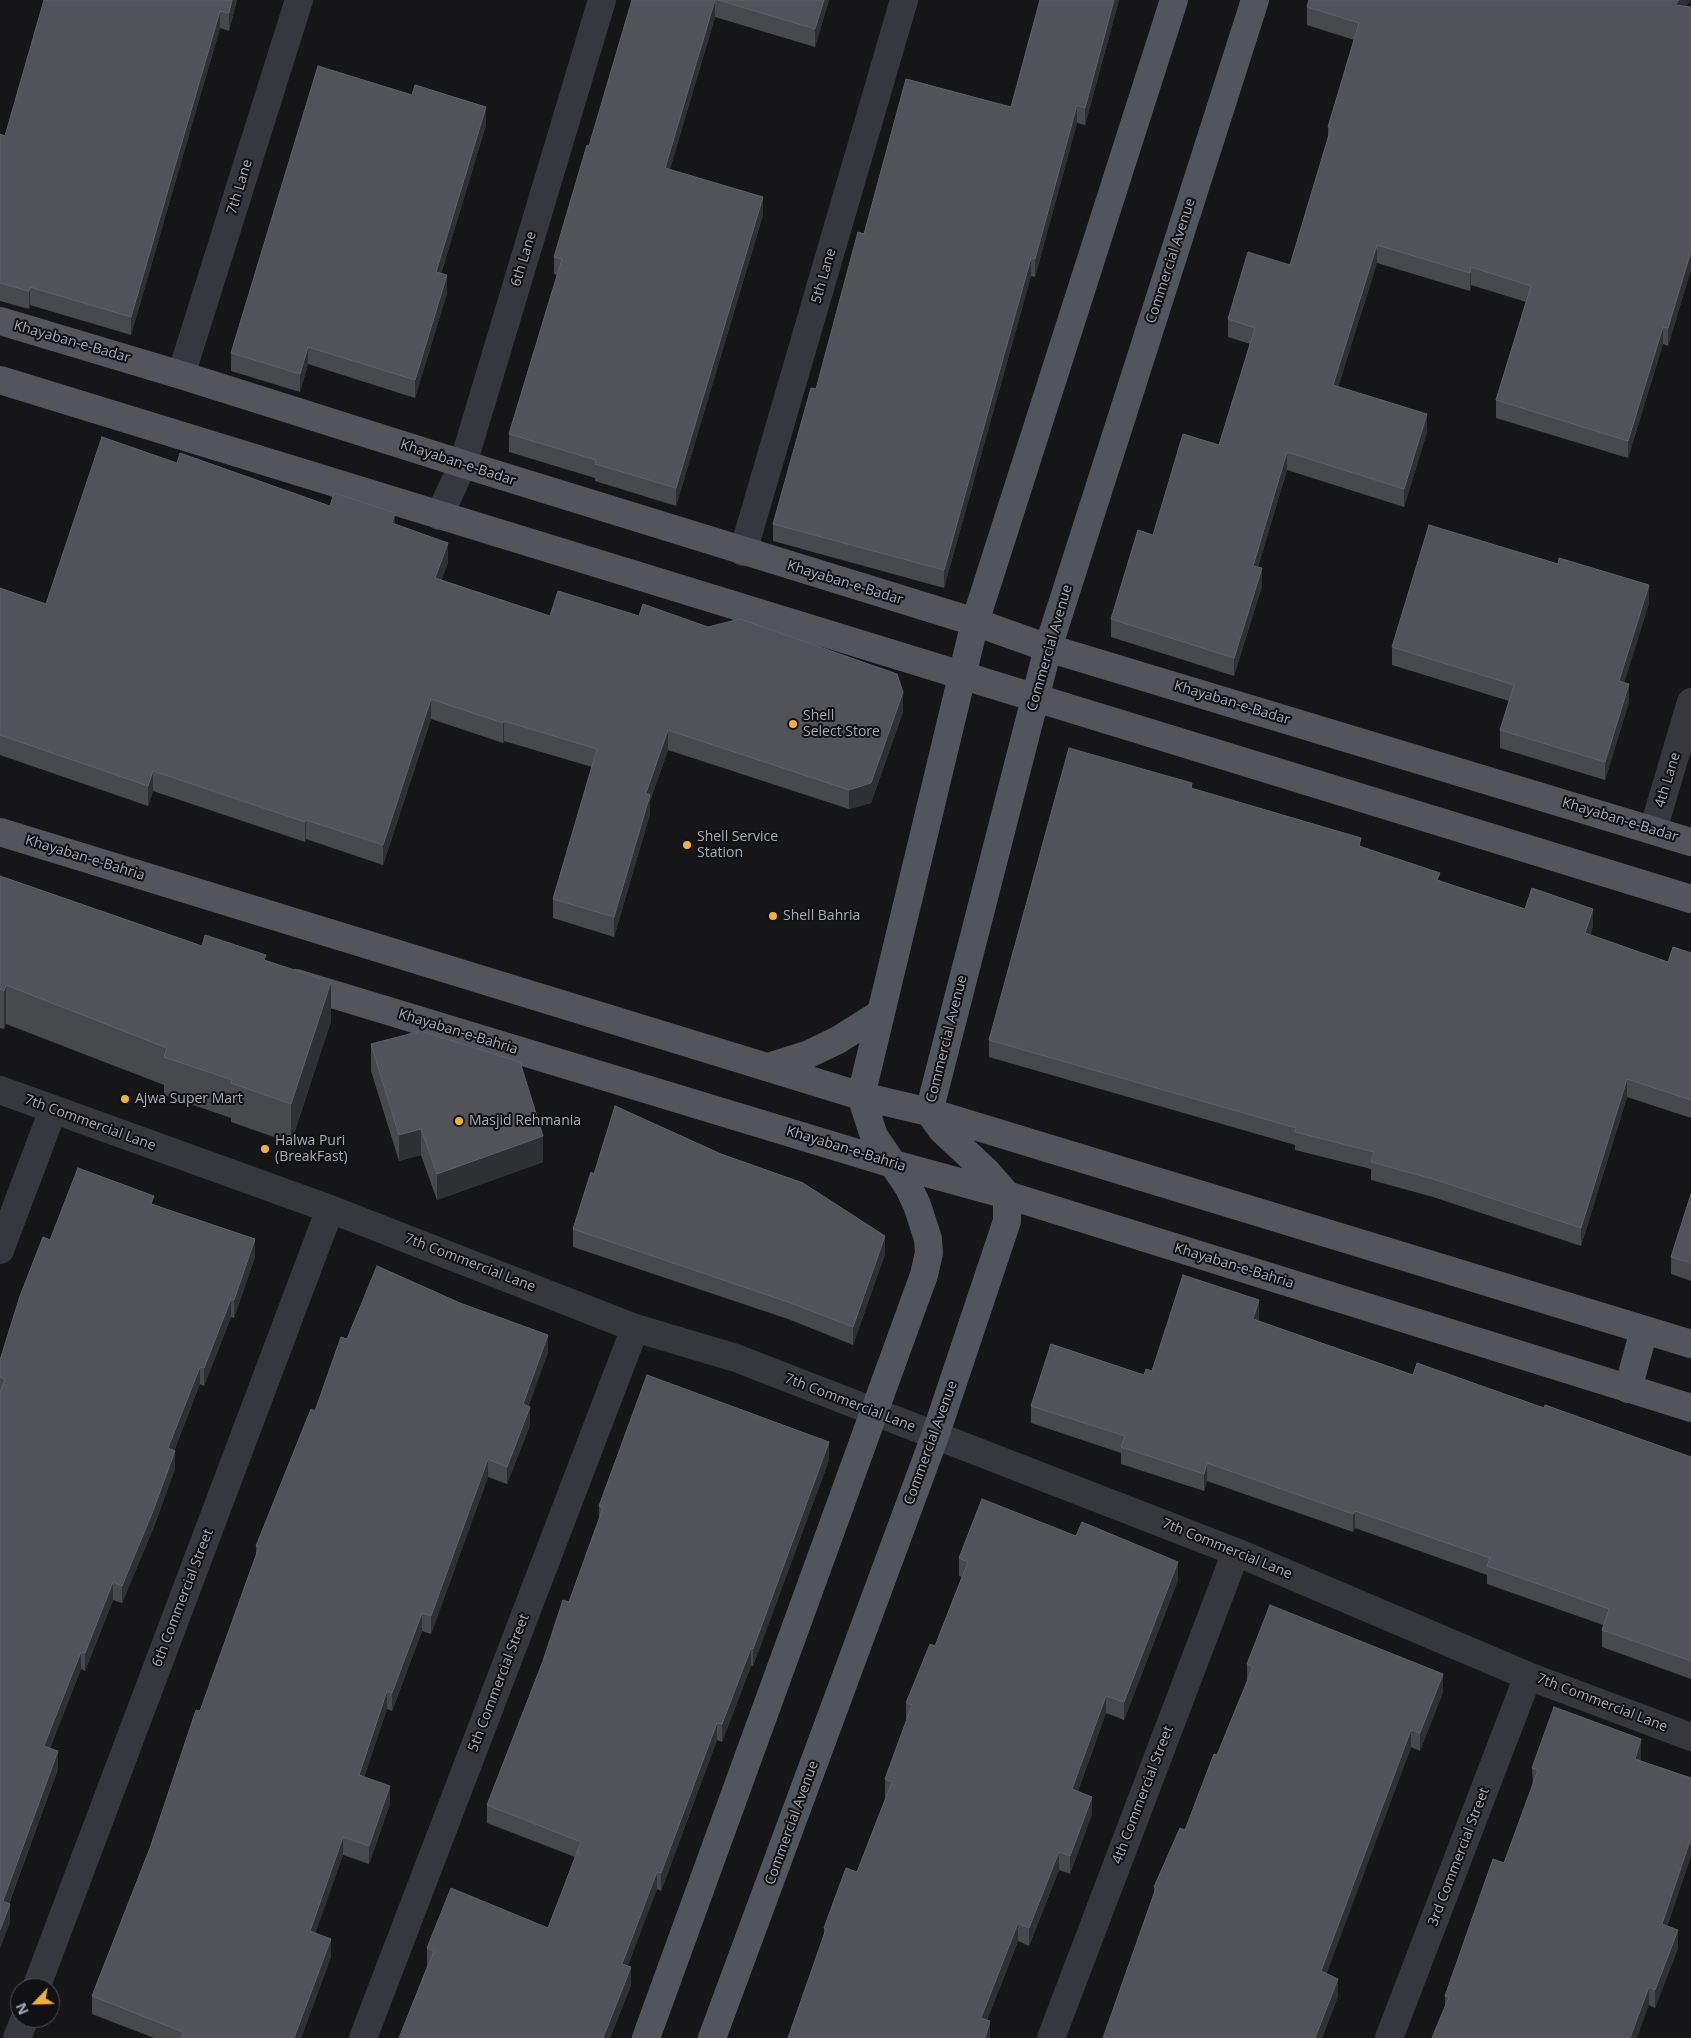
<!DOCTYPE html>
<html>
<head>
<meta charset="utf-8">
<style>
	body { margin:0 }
	#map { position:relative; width:1691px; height:2038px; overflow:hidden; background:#161618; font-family:"Open Sans",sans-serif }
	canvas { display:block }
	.north { position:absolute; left:10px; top:1978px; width:50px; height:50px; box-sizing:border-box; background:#111113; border:1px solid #4d4f55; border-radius:50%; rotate:246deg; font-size:14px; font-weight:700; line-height:20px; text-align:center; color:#a8adb8 }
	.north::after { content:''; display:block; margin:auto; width:18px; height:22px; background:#f2b134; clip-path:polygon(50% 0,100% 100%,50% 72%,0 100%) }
</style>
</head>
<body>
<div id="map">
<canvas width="1691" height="2038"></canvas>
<div class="north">N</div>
</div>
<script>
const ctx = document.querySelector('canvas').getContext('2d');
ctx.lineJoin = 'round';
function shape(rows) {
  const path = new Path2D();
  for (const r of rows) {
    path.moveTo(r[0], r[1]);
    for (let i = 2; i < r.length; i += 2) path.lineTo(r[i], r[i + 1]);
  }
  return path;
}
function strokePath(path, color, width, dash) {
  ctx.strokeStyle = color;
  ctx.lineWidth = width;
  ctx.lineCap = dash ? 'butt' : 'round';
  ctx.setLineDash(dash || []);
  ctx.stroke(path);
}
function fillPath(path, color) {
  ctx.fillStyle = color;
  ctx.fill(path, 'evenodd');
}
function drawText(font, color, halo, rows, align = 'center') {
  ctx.font = font + ' "Open Sans",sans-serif';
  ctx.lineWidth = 4;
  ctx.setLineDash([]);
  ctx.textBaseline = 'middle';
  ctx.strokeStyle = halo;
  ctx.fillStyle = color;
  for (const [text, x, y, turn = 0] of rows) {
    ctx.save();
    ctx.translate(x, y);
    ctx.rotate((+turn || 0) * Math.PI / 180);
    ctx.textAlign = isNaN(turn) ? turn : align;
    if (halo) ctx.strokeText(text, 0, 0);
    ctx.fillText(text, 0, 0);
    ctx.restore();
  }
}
const minor = shape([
	[181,375,299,0],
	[439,516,463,464,602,0],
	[743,552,904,0],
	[1653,830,1691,702],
	[0,1090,330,1209,635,1328,736,1358,1236,1552,1528,1676,1691,1737],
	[0,1250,53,1110],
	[36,1988,330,1209],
	[17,2038,25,2018],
	[363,2038,635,1328],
	[1051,2038,1236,1552],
	[1389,2038,1528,1676]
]);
const major = shape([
	[0,321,181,375,463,464,975,622,1048,648,1691,842],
	[0,380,1691,899],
	[0,832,861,1096,929,1112,1691,1344],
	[296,983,890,1163,1007,1195,1691,1408],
	[768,1067,809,1054,838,1040,881,1013],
	[1628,1389,1644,1330],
	[646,2038,924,1275,929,1253,928,1239,917,1205,909,1188,874,1136,861,1096,975,622,1174,0],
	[712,2038,935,1436,1007,1221,1007,1195,986,1171,942,1130,929,1112,1048,648,1255,0]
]);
const wall = shape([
	[237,0,229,31,220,28,131,335,30,305,29,309,0,301,0,134,5,136],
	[632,0,829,0,815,47,715,17,670,169,763,215,676,506,595,481,595,478,509,452,509,434,557,275,554,274,554,257,589,146],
	[1040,0,1119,0,1085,125,1077,123,1035,277,1031,276,944,588,773,541,773,524,816,389,864,234,1011,107],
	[1691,0,1686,6,1691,7,1691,269,1668,346,1663,344,1628,458,1496,418,1496,400,1526,302,1471,285,1470,291,1377,263,1338,387,1427,432,1404,507,1287,470,1258,567,1262,586,1234,676,1111,637,1111,619,1153,535,1219,445,1250,344,1228,337,1228,319,1290,265,1328,138,1328,127,1354,40,1307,25,1307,7],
	[486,125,441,274,447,293,415,398,308,364,300,392,231,371,231,353],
	[177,463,395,524,448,563,441,580,550,616,903,712,871,803,849,809,668,750,650,801,650,814,614,937,553,918,553,899,592,767,504,741,503,743,431,719,383,865,306,839,305,842,153,791,148,806,0,755,0,588,46,604],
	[1649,603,1624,683,1629,702,1605,780,1500,748,1500,730,1509,701,1392,665,1392,647],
	[1192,789,1361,846,1440,881,1525,909,1593,926,1590,935,1668,962,1691,953,1691,1118,1627,1097,1581,1246,1433,1197,1371,1180,1371,1169,1295,1150,1295,1145,989,1057,989,1040],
	[0,876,202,946,266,960,331,1021,291,1143,231,1122,231,1118,164,1095,164,1085,6,1024,4,1029,0,1028],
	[371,1044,543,1162,437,1200,421,1155,399,1161,371,1071],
	[594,1174,885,1254,853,1345,788,1319,573,1247,573,1229],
	[1691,1194,1691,1281,1671,1274,1671,1257],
	[154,1204,255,1257,234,1318,231,1317,204,1386,200,1384,174,1451,175,1469,153,1529,122,1603,113,1600,85,1671,81,1669,50,1748,58,1769,9,1904,10,1922,0,1948,0,1360,50,1240],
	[1259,1318,1258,1321,1413,1375,1544,1408,1691,1457,1691,1679,1602,1647,1602,1630,1603,1625,1487,1584,1487,1575,1355,1528,1353,1532,1207,1481,1204,1491,1121,1464,1121,1453,1031,1423,1031,1406,1144,1375,1152,1371],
	[347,1339,548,1352,528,1407,530,1425,507,1484,488,1477,431,1634,422,1631,392,1711,387,1709,364,1777,390,1804,369,1864,343,1855,315,1933,331,1957,301,2038,154,2038,92,2014,92,1996,150,1848,200,1711,256,1555,256,1546],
	[829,1460,753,1666,751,1666,722,1742,717,1740,661,1891,657,1889,627,1966,631,1985,610,2038,399,2038,427,1966,427,1948,548,1928,575,1857,487,1823,487,1805,569,1602,599,1519,599,1506],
	[959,1558,1178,1580,1124,1720,1106,1713,1078,1791,1092,1814,1070,1874,1059,1870,1029,1946,1018,1941,987,2020,990,2038,824,1937,824,1928,857,1872,886,1797,885,1797,885,1779,907,1721,906,1720,906,1703,935,1646,962,1577,959,1576],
	[1247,1664,1443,1692,1420,1751,1411,1747,1326,1974,1338,1996,1322,2038,1103,2038,1154,1893,1154,1887,1185,1830,1217,1755,1247,1682],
	[1641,1757,1640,1761,1691,1778,1691,1856,1667,1926,1678,1948,1655,2008,1649,2005,1445,2007,1445,1996,1504,1863,1533,1786,1532,1768]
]);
const shadedWall = shape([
	[232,0,237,0,229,31,229,13],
	[715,0,715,17,665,186,665,168],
	[824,0,829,0,815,47,815,29],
	[1114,0,1119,0,1085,125,1085,108],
	[1679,0,1691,0,1675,23,1675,5],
	[220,11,220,28,131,335,131,317],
	[1077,105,1077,123,1035,277,1035,259],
	[486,107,486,125,436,290,436,272],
	[763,197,763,215,676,506,676,488],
	[1377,245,1377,263,1333,403,1333,385],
	[1691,251,1691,269,1668,346,1668,328],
	[1031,258,1031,276,944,588,944,570],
	[1471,267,1471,285,1470,291,1470,273],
	[447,275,447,293,415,398,415,380],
	[30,287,30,305,29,309,29,291],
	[1663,327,1663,344,1628,458,1628,441],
	[308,347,308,364,300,392,300,374],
	[1427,414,1427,432,1404,507,1404,489],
	[1287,452,1287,470,1253,584,1253,566],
	[395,513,395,533,392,523],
	[448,543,448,563,435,598,435,578],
	[1262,568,1262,586,1234,676,1234,658],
	[1649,585,1649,603,1619,699,1619,681],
	[1629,684,1629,702,1605,780,1605,762],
	[903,692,903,712,871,803,849,809,849,790],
	[431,699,431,719,383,865,383,845],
	[504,721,504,741,503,743,503,723],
	[668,730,668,750,650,801,650,814,614,937,614,917,646,793],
	[153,771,153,791,148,806,148,786],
	[306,820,306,839,305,842,305,822],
	[1593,909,1593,926,1585,951,1585,933],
	[331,982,331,1021,291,1143,291,1104],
	[6,985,6,1024,4,1029,4,991],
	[1627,1079,1627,1097,1581,1246,1581,1228],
	[421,1129,421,1155,399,1161,399,1135],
	[543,1136,543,1162,437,1200,437,1174],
	[885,1236,885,1254,853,1345,853,1327],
	[255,1239,255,1257,234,1318,234,1300],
	[231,1299,231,1317,204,1386,204,1368],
	[1259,1300,1259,1318,1253,1337,1253,1319],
	[548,1335,548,1352,523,1422,523,1404],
	[200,1367,200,1384,168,1466,168,1448],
	[530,1407,530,1425,507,1484,507,1467],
	[829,1442,829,1460,753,1666,753,1649],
	[175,1451,175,1469,153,1529,122,1603,122,1586],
	[488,1459,488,1477,431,1634,431,1616],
	[1207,1463,1207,1481,1204,1491,1204,1474],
	[1355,1511,1355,1528,1353,1532,1353,1514],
	[1178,1562,1178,1580,1124,1720,1124,1702],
	[113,1582,113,1600,85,1671,85,1653],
	[422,1613,422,1631,392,1711,392,1693],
	[751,1648,751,1666,722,1742,722,1724],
	[81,1652,81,1669,44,1764,44,1746],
	[1443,1674,1443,1692,1420,1751,1420,1733],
	[387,1691,387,1709,359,1793,359,1775],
	[1106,1696,1106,1713,1072,1807,1072,1789],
	[717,1723,717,1740,661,1891,661,1873],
	[1411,1730,1411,1747,1321,1989,1321,1971],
	[1641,1739,1641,1757,1635,1777,1635,1759],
	[58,1751,58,1769,3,1919,3,1901],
	[390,1786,390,1804,369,1864,369,1846],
	[1092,1797,1092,1814,1070,1874,1070,1856],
	[343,1837,343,1855,310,1949,310,1931],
	[1691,1838,1691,1856,1662,1942,1662,1924],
	[1059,1852,1059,1870,1029,1946,1029,1928],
	[657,1872,657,1889,622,1982,622,1964],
	[10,1904,10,1922,0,1948,0,1930],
	[1018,1923,1018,1941,981,2036,981,2018],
	[1678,1930,1678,1948,1655,2008,1655,1990],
	[331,1939,331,1957,301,2038,294,2038],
	[631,1967,631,1985,610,2038,603,2038],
	[1338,1979,1338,1996,1322,2038,1315,2038],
	[1649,1987,1649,2005,1637,2038,1630,2038],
	[990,2021,990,2038,985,2038]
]);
const building = shape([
	[44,0,232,0,229,13,220,11,131,317,30,287,29,291,0,283,0,134,5,136,44,0],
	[632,0,715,0,665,168,763,197,676,488,595,464,596,460,509,434,562,259,554,257,587,145,589,146,632,0],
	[718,0,824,0,815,29,718,0],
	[1040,0,1114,0,1085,108,1077,105,1035,259,1031,258,944,570,773,524,811,388,816,389,858,232,864,234,906,79,1011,107,1040,0],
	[1309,0,1679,0,1675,5,1691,7,1691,251,1668,328,1663,327,1628,441,1496,400,1531,286,1471,267,1470,273,1377,245,1333,385,1427,414,1404,489,1287,452,1253,566,1262,568,1234,658,1111,619,1138,530,1153,535,1183,434,1219,445,1255,328,1228,319,1248,252,1290,265,1331,128,1328,127,1359,23,1307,7,1309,0],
	[318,66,412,95,415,85,486,107,436,272,447,275,415,380,308,347,300,374,231,353,318,66],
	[102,437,177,463,180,453,330,506,334,493,395,513,392,523,448,543,435,578,550,616,558,591,639,616,643,604,708,627,740,619,897,674,903,692,871,783,849,790,668,730,646,793,650,795,614,917,553,899,597,749,504,721,503,723,431,699,383,845,306,820,305,822,153,771,148,786,0,735,0,588,46,604,102,437],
	[1429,525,1558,564,1559,558,1649,585,1619,681,1629,684,1605,762,1500,730,1514,685,1392,647,1429,525],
	[1069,748,1192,783,1191,788,1361,838,1359,846,1440,873,1437,880,1525,909,1532,888,1593,909,1585,933,1668,962,1673,947,1691,953,1691,1100,1627,1079,1581,1228,1433,1179,1371,1162,1374,1152,1295,1132,1296,1128,989,1040,1069,748],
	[0,876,202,946,205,935,266,955,264,960,331,982,291,1104,231,1083,232,1080,164,1057,167,1048,6,985,4,991,0,989,0,876],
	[421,1031,520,1062,543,1136,437,1174,421,1129,399,1135,371,1044,421,1031],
	[615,1106,721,1154,803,1183,885,1236,853,1327,788,1302,573,1229,591,1172,594,1174,615,1106],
	[78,1168,154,1196,151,1204,255,1239,234,1300,231,1299,204,1368,200,1367,168,1448,175,1451,153,1511,122,1586,113,1582,85,1653,81,1652,44,1746,58,1751,3,1901,10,1904,0,1930,0,1393,5,1379,0,1377,0,1360,20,1296,43,1237,50,1240,78,1168],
	[1691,1194,1691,1263,1671,1257,1691,1194],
	[377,1266,460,1303,548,1335,523,1404,530,1407,507,1467,488,1459,431,1616,422,1613,392,1693,387,1691,359,1775,390,1786,369,1846,343,1837,310,1931,331,1939,294,2038,181,2038,183,2032,92,1996,150,1848,196,1710,200,1711,259,1547,256,1546,311,1409,315,1411,341,1337,347,1339,377,1266],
	[1183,1275,1259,1300,1253,1319,1413,1375,1417,1363,1544,1408,1545,1405,1691,1457,1691,1661,1602,1630,1609,1609,1487,1566,1490,1558,1355,1511,1353,1514,1207,1463,1204,1474,1121,1447,1125,1436,1031,1406,1051,1344,1144,1375,1146,1369,1152,1371,1183,1275],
	[647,1375,829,1442,753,1649,751,1648,722,1724,717,1723,661,1873,657,1872,622,1964,631,1967,603,2038,399,2038,434,1951,427,1948,451,1888,548,1928,581,1842,487,1805,543,1661,563,1600,569,1602,603,1508,599,1506,647,1375],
	[982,1499,1076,1536,1082,1522,1178,1562,1124,1702,1106,1696,1072,1789,1092,1797,1070,1856,1059,1852,1029,1928,1018,1923,981,2018,990,2021,985,2038,788,2038,826,1929,824,1928,846,1868,857,1872,892,1782,885,1779,912,1705,906,1703,930,1644,935,1646,968,1562,959,1558,982,1499],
	[1270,1605,1443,1674,1420,1733,1411,1730,1321,1971,1338,1979,1315,2038,1103,2038,1156,1888,1154,1887,1180,1828,1185,1830,1214,1754,1217,1755,1253,1667,1247,1664,1270,1605],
	[1554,1707,1641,1739,1635,1759,1691,1778,1691,1838,1662,1924,1678,1930,1655,1990,1649,1987,1630,2038,1432,2038,1449,1997,1445,1996,1493,1859,1504,1863,1538,1770,1532,1768,1554,1707]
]);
const markers = [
	[793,724,5,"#f2b134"],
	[687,845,5,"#f2b134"],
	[773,916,5,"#f2b134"],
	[125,1099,5,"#f2b134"],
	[459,1121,5,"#f2b134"],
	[265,1149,5,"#f2b134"]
];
const streetNames = [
	["7th Lane",240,187,-73],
	["6th Lane",524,259,-73],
	["Commercial Avenue",1171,261,-72],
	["5th Lane",824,276,-74],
	["Khayaban-e-Badar",72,342,16],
	["Khayaban-e-Badar",458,463,18],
	["Khayaban-e-Badar",845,583,17],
	["Commercial Avenue",1050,648,-74],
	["Khayaban-e-Badar",1232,703,17],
	["4th Lane",1668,780,-73],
	["Khayaban-e-Badar",1620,820,17],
	["Khayaban-e-Bahria",85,858,17],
	["Khayaban-e-Bahria",458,1032,17],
	["Commercial Avenue",947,1039,-76],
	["7th Commercial Lane",90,1123,20],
	["Khayaban-e-Bahria",846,1149,17],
	["7th Commercial Lane",470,1263,21],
	["Khayaban-e-Bahria",1234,1266,17],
	["7th Commercial Lane",850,1403,21],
	["Commercial Avenue",931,1443,-70],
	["7th Commercial Lane",1227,1549,22],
	["6th Commercial Street",183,1598,-69],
	["5th Commercial Street",499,1683,-69],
	["7th Commercial Lane",1602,1703,21],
	["4th Commercial Street",1143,1795,-69],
	["Commercial Avenue",792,1823,-70],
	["3rd Commercial Street",1459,1857,-69]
];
const poiNames = [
	["Shell",803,716],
	["Select Store",803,732],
	["Shell Service",697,837],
	["Station",697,853],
	["Shell Bahria",783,916],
	["Ajwa Super Mart",135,1099],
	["Masjid Rehmania",469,1121],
	["Halwa Puri",275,1141],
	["(BreakFast)",275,1157]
];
strokePath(minor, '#37383d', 28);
strokePath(major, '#53555c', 28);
fillPath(wall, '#47494d');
fillPath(shadedWall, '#2f3033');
fillPath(building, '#525359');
strokePath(building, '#5f6168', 1);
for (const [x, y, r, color] of markers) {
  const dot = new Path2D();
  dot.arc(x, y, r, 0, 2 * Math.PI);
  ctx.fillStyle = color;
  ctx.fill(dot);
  strokePath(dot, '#111113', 2);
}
drawText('14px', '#a8adb8', '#111113', streetNames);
drawText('14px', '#a8adb8', '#111113', poiNames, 'left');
</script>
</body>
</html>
